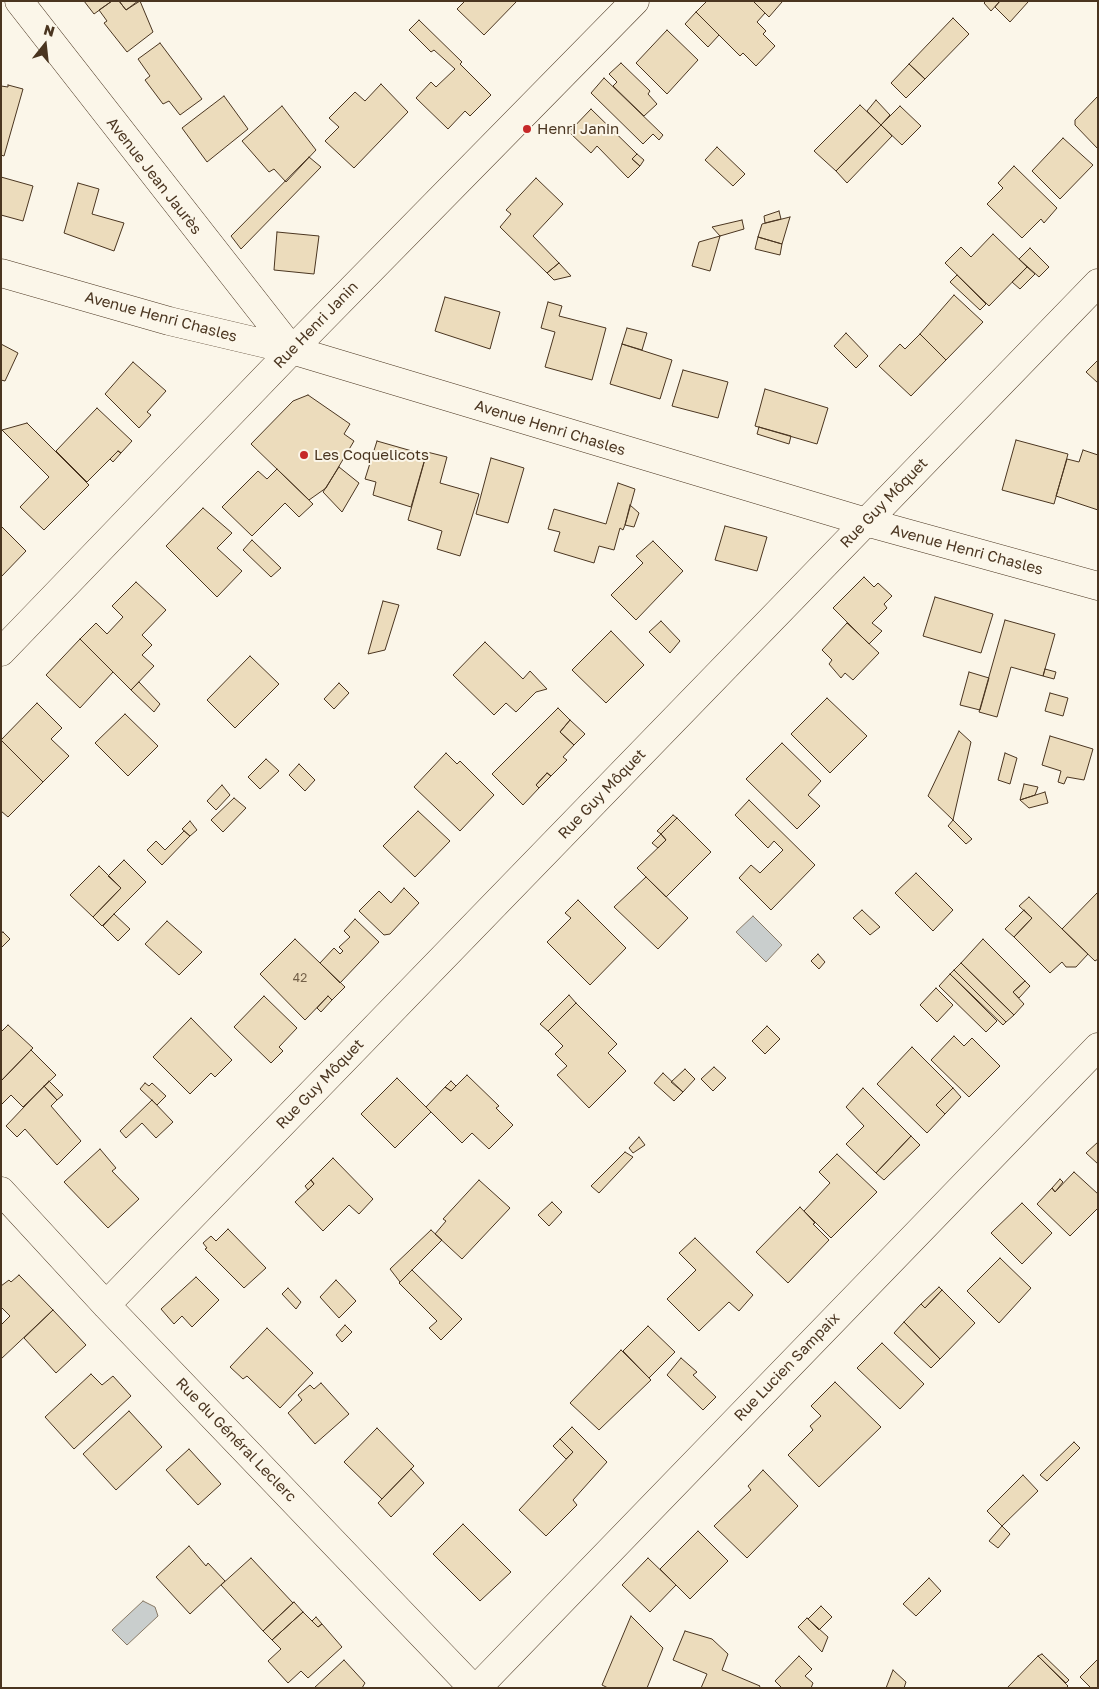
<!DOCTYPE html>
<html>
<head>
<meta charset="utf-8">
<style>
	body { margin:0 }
	#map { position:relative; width:1099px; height:1689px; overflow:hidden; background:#fbf6e9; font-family:"Golos Text",sans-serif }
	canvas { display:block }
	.frame { position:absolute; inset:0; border:2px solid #4a3520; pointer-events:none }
	.north { position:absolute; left:20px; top:20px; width:50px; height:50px; -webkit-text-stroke:4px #fbf6e9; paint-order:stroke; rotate:16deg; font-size:14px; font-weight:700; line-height:20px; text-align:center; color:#4a3520 }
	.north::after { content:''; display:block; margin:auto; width:18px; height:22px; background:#4a3520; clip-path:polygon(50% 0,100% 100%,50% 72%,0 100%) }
</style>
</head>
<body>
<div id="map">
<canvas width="1099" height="1689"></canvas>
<div class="frame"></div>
<div class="north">N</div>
</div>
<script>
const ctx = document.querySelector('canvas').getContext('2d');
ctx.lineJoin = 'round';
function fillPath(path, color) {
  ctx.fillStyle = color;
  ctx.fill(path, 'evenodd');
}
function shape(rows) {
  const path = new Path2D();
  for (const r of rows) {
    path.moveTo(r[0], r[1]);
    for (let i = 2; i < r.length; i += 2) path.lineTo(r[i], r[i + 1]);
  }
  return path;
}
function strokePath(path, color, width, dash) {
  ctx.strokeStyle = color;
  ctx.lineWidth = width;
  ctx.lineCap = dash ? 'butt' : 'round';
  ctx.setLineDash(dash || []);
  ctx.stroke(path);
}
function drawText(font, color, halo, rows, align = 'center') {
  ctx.font = font + ' "Golos Text",sans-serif';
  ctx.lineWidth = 4;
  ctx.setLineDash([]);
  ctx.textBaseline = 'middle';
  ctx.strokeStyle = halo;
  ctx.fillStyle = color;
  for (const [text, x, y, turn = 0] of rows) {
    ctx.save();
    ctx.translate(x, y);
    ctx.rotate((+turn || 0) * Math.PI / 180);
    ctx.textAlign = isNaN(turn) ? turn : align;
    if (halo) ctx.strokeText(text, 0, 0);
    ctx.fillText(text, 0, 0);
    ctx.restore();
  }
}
const water = shape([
	[753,916,782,945,766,962,736,932,753,916],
	[143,1601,155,1607,158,1616,127,1645,112,1630,143,1601]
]);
const building = shape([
	[84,1,112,1,94,14,84,1],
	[112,1,119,1,126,10,140,1,153,32,127,52,104,23,107,21,99,10,112,1],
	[119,1,138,1,126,10,119,1],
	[465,1,517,1,484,35,457,9,465,1],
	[707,1,753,1,765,13,757,22,766,31,763,34,775,46,756,66,743,53,740,56,696,12,707,1],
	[753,1,781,1,782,2,769,17,753,1],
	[986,1,1000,1,991,11,984,3,986,1],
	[1000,1,1027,1,1028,2,1010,22,995,7,1000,1],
	[696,12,719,35,708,47,685,24,696,12],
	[953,18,969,34,925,79,909,64,953,18],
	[419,20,462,62,460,64,491,95,470,116,465,111,448,129,416,98,431,82,436,87,455,69,434,50,431,52,409,30,419,20],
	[667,30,698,60,667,94,636,63,667,30],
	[160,43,202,99,180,115,169,101,163,104,145,80,150,76,138,59,160,43],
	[621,63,650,91,648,94,657,104,644,116,613,86,617,82,609,74,621,63],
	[909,64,925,79,906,98,891,83,909,64],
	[604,78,663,135,659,140,653,134,643,144,591,93,604,78],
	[381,84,408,112,354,168,325,141,339,127,329,118,355,92,365,101,381,84],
	[8,85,23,89,4,156,1,155,1,86,8,87,8,85],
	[224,96,248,129,207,162,182,128,224,96],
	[1098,96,1098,149,1075,125,1075,120,1098,96],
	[876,100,890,115,881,125,867,111,876,100],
	[860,105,881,125,836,171,814,151,860,105],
	[282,106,316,150,286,182,274,169,269,172,242,141,282,106],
	[900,106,921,126,902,145,881,125,900,106],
	[591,109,637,154,632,159,640,166,628,178,597,146,591,153,569,132,591,109],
	[881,125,892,136,847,183,836,171,881,125],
	[1063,138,1093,165,1060,199,1032,171,1063,138],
	[717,147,745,174,733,186,705,160,717,147],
	[637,154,644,160,640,166,632,159,637,154],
	[309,157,321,167,241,249,231,236,309,157],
	[1014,166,1057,208,1044,223,1041,219,1022,238,987,204,1003,188,998,183,1014,166],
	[1,177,33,186,23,221,1,215,1,177],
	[536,178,563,204,533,236,559,263,547,273,500,227,511,214,506,210,536,178],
	[78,183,99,189,92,214,124,223,114,251,64,233,78,183],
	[779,211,781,219,765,223,764,216,779,211],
	[790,217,782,244,758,237,762,224,790,217],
	[742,220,744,229,720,236,712,227,742,220],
	[277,232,319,236,314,274,274,270,277,232],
	[993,234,1027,267,989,306,945,263,961,247,971,257,993,234],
	[720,236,710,271,692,266,699,242,720,236],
	[758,237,782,244,780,255,755,249,758,237],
	[1030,248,1049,267,1039,277,1019,259,1030,248],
	[559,263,571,276,554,280,547,273,559,263],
	[1027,267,1035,274,1020,289,1012,282,1027,267],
	[957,275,986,304,980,310,950,282,957,275],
	[954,295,983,322,946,360,920,334,954,295],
	[445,297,500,312,490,349,435,331,445,297],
	[548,302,562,306,559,316,606,328,592,380,545,367,555,332,541,328,548,302],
	[627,328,647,333,642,350,622,344,627,328],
	[846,333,868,356,856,368,834,346,846,333],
	[920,334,946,360,911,396,879,366,900,344,905,349,920,334],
	[1,344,18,353,5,381,1,380,1,344],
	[622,344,672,360,660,399,610,384,622,344],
	[1098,360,1098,383,1086,372,1098,360],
	[133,362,166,391,147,412,151,415,139,428,105,394,133,362],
	[683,370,728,382,718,418,672,406,683,370],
	[765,389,828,408,817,444,755,426,765,389],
	[308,395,350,424,344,434,354,441,326,488,309,500,251,444,293,401,308,395],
	[97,408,132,441,121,453,118,451,87,482,56,451,97,408],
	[27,423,89,485,44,530,20,507,49,477,2,430,27,423],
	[759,427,791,436,789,444,757,434,759,427],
	[1016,440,1068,454,1054,504,1002,490,1016,440],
	[377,441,426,455,411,507,373,495,376,482,365,479,377,441],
	[1083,450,1098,455,1098,510,1056,496,1067,459,1079,462,1083,450],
	[118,451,121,453,113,462,110,459,118,451],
	[427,452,447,457,440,483,479,494,460,556,437,549,442,531,408,520,427,452],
	[491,458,524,468,508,523,476,514,491,458],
	[339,467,359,483,342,512,323,492,339,467],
	[277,469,313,504,299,517,285,503,252,536,222,507,258,471,267,479,277,469],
	[618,483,635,489,625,525,623,530,620,528,614,550,599,546,594,563,554,551,560,532,548,529,554,509,606,524,618,483],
	[630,505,639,513,634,527,625,525,630,505],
	[203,508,232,533,217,548,242,571,217,597,166,546,203,508],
	[1,526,26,551,1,577,1,526],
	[725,526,767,537,757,571,715,560,725,526],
	[252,540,281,568,271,577,243,550,252,540],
	[653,541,683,571,636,620,611,595,643,563,636,556,653,541],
	[864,577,874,587,878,583,892,596,884,604,887,608,872,623,882,631,869,644,833,608,864,577],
	[136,582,166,610,142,635,152,645,142,655,154,666,131,690,80,639,96,623,107,634,123,617,112,606,136,582],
	[935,597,993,614,981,653,923,636,935,597],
	[383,601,399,605,385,650,368,654,383,601],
	[1005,620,1055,634,1043,676,1011,667,997,717,979,712,1005,620],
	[661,621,680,641,670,653,649,632,661,621],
	[847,623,879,653,853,680,845,673,841,678,829,664,832,660,822,650,847,623],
	[611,631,644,665,606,703,572,670,611,631],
	[80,639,113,672,80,708,46,675,80,639],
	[485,642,523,679,530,671,547,689,536,692,516,712,506,703,494,715,453,675,485,642],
	[250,656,279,684,235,728,207,700,250,656],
	[1045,669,1056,672,1054,679,1043,676,1045,669],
	[969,672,989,678,980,710,960,705,969,672],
	[139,682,160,704,154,712,131,690,139,682],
	[339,683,349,693,334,709,324,699,339,683],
	[1050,693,1068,698,1063,716,1045,711,1050,693],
	[827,698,867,736,830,773,791,734,827,698],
	[37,703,62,728,51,739,69,756,43,782,1,740,37,703],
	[558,708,570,720,560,732,574,745,563,757,567,760,551,776,547,773,536,785,539,788,523,805,492,774,558,708],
	[125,714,158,746,128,776,95,743,125,714],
	[570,720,585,734,574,745,560,732,570,720],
	[959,731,971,742,953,820,928,796,959,731],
	[1050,736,1093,749,1084,780,1067,777,1064,784,1058,782,1061,771,1042,765,1050,736],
	[1,740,43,782,8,817,1,811,1,740],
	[782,743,821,781,808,795,820,806,797,829,746,779,782,743],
	[446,753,457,764,460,761,494,795,460,831,414,787,446,753],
	[1005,753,1017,758,1010,784,998,780,1005,753],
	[266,759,279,771,260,789,248,777,266,759],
	[299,764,315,780,305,791,289,775,299,764],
	[547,773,551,776,539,788,536,785,547,773],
	[1024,784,1038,787,1035,795,1020,800,1024,784],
	[222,785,230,795,216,810,207,801,222,785],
	[1045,792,1048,803,1029,808,1020,800,1045,792],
	[234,798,246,808,223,832,211,820,234,798],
	[749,800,815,865,771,910,739,878,751,865,760,873,783,850,774,841,768,848,735,815,749,800],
	[418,811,450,841,415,877,383,846,418,811],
	[673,815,677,818,661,834,657,831,673,815],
	[677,818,711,852,666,897,637,868,666,840,661,834,677,818],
	[953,820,972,839,966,844,948,826,953,820],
	[190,821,197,830,190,836,182,829,190,821],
	[184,831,190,836,162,865,147,850,156,841,165,850,184,831],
	[661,834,666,840,658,848,652,843,661,834],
	[124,860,146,882,102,926,93,917,121,888,108,876,124,860],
	[99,866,121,888,93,917,70,895,99,866],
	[916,873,953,910,933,931,895,893,916,873],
	[646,877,688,918,658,949,614,907,646,877],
	[404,888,419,903,390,934,384,935,359,911,379,891,391,903,404,888],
	[1098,892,1098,959,1095,961,1062,929,1098,892],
	[1029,897,1088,954,1076,967,1066,967,1062,962,1050,973,1014,937,1032,918,1019,906,1029,897],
	[578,900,626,948,590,985,547,942,571,918,565,913,578,900],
	[862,910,880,927,870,935,853,918,862,910],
	[1024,910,1032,918,1014,937,1005,929,1024,910],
	[114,914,130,929,118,941,103,926,114,914],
	[355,919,379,942,340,983,320,963,334,948,340,954,343,951,339,947,350,937,344,931,355,919],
	[167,921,202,952,179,975,145,944,167,921],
	[3,932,10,939,1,948,1,933,3,932],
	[295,939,345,987,332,1000,328,996,305,1020,260,974,295,939],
	[983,939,1025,981,1013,992,1024,1004,1014,1015,961,963,983,939],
	[818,954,825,962,819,969,811,961,818,954],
	[961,963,1014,1015,1006,1022,954,970,961,963],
	[954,970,1006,1022,1003,1025,950,974,954,970],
	[950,974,997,1021,986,1032,939,986,950,974],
	[1025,981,1030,986,1019,998,1013,992,1025,981],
	[936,988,953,1005,937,1022,920,1005,936,988],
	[569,995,576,1003,548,1031,540,1024,569,995],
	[264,996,297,1028,279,1047,283,1051,271,1063,234,1027,264,996],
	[328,996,332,1000,321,1012,317,1008,328,996],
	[576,1003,617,1044,608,1053,626,1071,589,1108,557,1075,567,1066,555,1054,563,1046,548,1031,576,1003],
	[191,1018,232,1060,215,1077,211,1073,190,1094,153,1057,191,1018],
	[8,1025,33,1048,1,1081,1,1032,8,1025],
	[767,1026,780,1039,765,1054,752,1041,767,1026],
	[954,1036,964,1046,972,1038,1000,1066,969,1097,931,1060,954,1036],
	[912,1047,953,1088,936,1105,945,1114,927,1133,877,1084,912,1047],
	[31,1050,56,1075,23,1107,11,1095,1,1105,1,1081,31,1050],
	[714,1067,726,1078,713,1091,701,1079,714,1067],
	[685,1069,695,1079,683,1092,671,1082,685,1069],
	[663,1073,683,1092,674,1101,654,1083,663,1073],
	[467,1075,499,1106,496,1108,513,1125,489,1149,472,1133,462,1143,426,1107,445,1087,451,1091,467,1075],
	[397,1078,431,1112,395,1148,361,1114,397,1078],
	[49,1081,63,1095,57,1100,44,1086,49,1081],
	[451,1081,456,1086,451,1091,445,1087,451,1081],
	[145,1083,149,1086,152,1083,166,1096,157,1105,140,1089,145,1083],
	[44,1086,57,1100,51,1106,81,1141,57,1165,25,1129,17,1137,6,1126,44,1086],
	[863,1088,911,1136,876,1173,846,1144,864,1126,846,1107,863,1088],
	[953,1088,961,1097,945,1114,936,1105,953,1088],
	[152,1100,173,1122,156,1138,142,1123,126,1138,120,1131,152,1100],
	[911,1136,920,1145,884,1180,876,1173,911,1136],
	[639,1137,645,1145,633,1153,629,1148,639,1137],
	[1098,1142,1098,1164,1086,1153,1098,1142],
	[100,1149,116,1168,112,1171,139,1199,108,1228,64,1182,100,1149],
	[625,1152,633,1157,599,1193,591,1186,625,1152],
	[837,1154,877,1192,831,1238,804,1211,830,1183,819,1172,837,1154],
	[333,1158,373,1199,359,1214,349,1205,323,1231,295,1202,314,1184,311,1180,333,1158],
	[1074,1172,1098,1194,1098,1208,1070,1236,1037,1204,1052,1188,1055,1192,1074,1172],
	[1060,1179,1063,1182,1055,1192,1052,1188,1060,1179],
	[311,1180,314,1184,308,1190,305,1186,311,1180],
	[479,1180,510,1208,462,1259,435,1234,446,1221,443,1219,479,1180],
	[552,1202,562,1212,549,1226,538,1215,552,1202],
	[1022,1203,1052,1233,1022,1264,991,1233,1022,1203],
	[800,1207,815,1223,813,1224,829,1240,788,1283,756,1252,800,1207],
	[228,1229,266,1268,244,1288,205,1249,207,1248,203,1243,211,1236,216,1241,228,1229],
	[431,1230,442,1240,400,1282,390,1269,431,1230],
	[695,1238,753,1295,739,1311,729,1302,699,1331,667,1299,696,1270,679,1253,695,1238],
	[1000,1258,1031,1288,999,1323,967,1291,1000,1258],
	[412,1270,462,1319,441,1340,429,1328,437,1321,399,1283,412,1270],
	[19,1275,53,1310,1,1359,1,1325,10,1316,1,1307,1,1286,9,1280,11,1282,19,1275],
	[196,1277,219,1300,192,1327,182,1316,174,1324,161,1309,196,1277],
	[336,1280,356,1301,339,1318,320,1297,336,1280],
	[939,1287,942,1290,925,1308,921,1304,939,1287],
	[288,1288,301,1302,296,1309,282,1294,288,1288],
	[942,1290,975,1323,940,1359,904,1322,921,1304,925,1308,942,1290],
	[53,1310,86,1345,56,1373,24,1338,53,1310],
	[904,1322,940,1359,931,1368,894,1333,904,1322],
	[345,1325,352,1332,342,1342,336,1335,345,1325],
	[648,1326,675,1352,649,1378,623,1351,648,1326],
	[267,1328,313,1373,280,1408,247,1376,243,1379,230,1367,267,1328],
	[882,1343,924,1384,900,1409,857,1368,882,1343],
	[621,1350,651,1380,599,1430,570,1403,621,1350],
	[681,1358,697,1372,693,1375,716,1397,703,1410,667,1375,681,1358],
	[91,1374,102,1385,113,1376,131,1396,74,1449,45,1417,91,1374],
	[835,1382,881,1427,819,1487,788,1455,813,1430,810,1426,821,1416,811,1406,835,1382],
	[321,1383,349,1414,315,1444,288,1413,302,1400,298,1395,310,1385,314,1389,321,1383],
	[129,1411,162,1447,116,1490,83,1454,129,1411],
	[572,1427,607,1462,573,1500,577,1505,546,1536,519,1510,573,1452,560,1439,572,1427],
	[377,1428,414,1466,382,1499,344,1462,377,1428],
	[560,1439,573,1452,566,1459,553,1446,560,1439],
	[1074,1442,1080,1448,1047,1481,1040,1475,1074,1442],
	[189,1449,221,1484,198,1505,166,1470,189,1449],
	[411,1469,424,1483,391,1517,378,1503,411,1469],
	[763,1470,798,1506,747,1558,714,1526,751,1490,748,1486,763,1470],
	[1023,1475,1038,1491,1002,1526,987,1511,1023,1475],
	[463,1524,511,1572,480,1601,433,1554,463,1524],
	[1002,1526,1010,1534,998,1548,989,1541,1002,1526],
	[698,1531,728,1561,690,1599,660,1569,698,1531],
	[189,1546,206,1566,208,1563,225,1581,190,1614,156,1577,189,1546],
	[251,1558,293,1603,263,1631,221,1585,251,1558],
	[648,1558,676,1585,650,1612,622,1585,648,1558],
	[929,1578,941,1591,916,1616,903,1604,929,1578],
	[294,1602,303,1612,272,1640,263,1631,294,1602],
	[821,1606,832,1617,819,1630,808,1619,821,1606],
	[303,1612,318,1627,322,1624,342,1647,308,1678,301,1671,288,1683,268,1661,281,1649,272,1640,303,1612],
	[631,1616,663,1648,647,1688,608,1688,602,1685,631,1616],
	[316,1617,322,1624,318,1627,312,1621,316,1617],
	[807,1618,828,1637,822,1652,798,1627,807,1618],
	[685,1631,712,1639,728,1654,722,1670,760,1686,759,1688,701,1688,707,1674,673,1660,685,1631],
	[1042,1654,1069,1680,1066,1683,1038,1656,1042,1654],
	[799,1656,812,1669,805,1676,813,1683,811,1688,782,1688,775,1681,799,1656],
	[1038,1656,1068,1686,1066,1688,1007,1688,1038,1656],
	[1098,1659,1098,1688,1091,1688,1080,1677,1098,1659],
	[344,1660,365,1683,362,1688,314,1688,344,1660],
	[893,1670,906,1682,904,1688,886,1688,893,1670]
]);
const minor = shape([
	[19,1,292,350],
	[1,273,169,321,292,350,866,522,1098,586],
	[1,652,292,350,635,1],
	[1,1191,106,1305,473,1688],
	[106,1305,1098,283],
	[477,1688,1098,1047]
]);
const markers = [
	[527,129,5,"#c62828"],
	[304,455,5,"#c62828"]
];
const numberNames = [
	["42",300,978]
];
const poiNames = [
	["Henri Janin",537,129],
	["Les Coquelicots",314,455]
];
const streetNames = [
	["Avenue Jean Jaurès",154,176,52],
	["Avenue Henri Chasles",161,317,15],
	["Rue Henri Janin",316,325,-46],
	["Avenue Henri Chasles",550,428,17],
	["Rue Guy Môquet",884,503,-46],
	["Avenue Henri Chasles",967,550,15],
	["Rue Guy Môquet",602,794,-46],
	["Rue Guy Môquet",320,1084,-46],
	["Rue Lucien Sampaix",787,1367,-46],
	["Rue du Général Leclerc",236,1440,46]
];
fillPath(water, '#c9cecd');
strokePath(water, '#887966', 1);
fillPath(building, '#ecdcbc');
strokePath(building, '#4a3520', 1);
strokePath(minor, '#4a3520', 29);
strokePath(minor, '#fbf6e9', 28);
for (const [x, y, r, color] of markers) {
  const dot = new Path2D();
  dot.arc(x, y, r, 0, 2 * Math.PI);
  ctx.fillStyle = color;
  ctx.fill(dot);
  strokePath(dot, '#fbf6e9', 2);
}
drawText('12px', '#725f47', null, numberNames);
drawText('15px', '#4a3520', '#fbf6e9', poiNames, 'left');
drawText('15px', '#4a3520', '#fbf6e9', streetNames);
</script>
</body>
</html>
